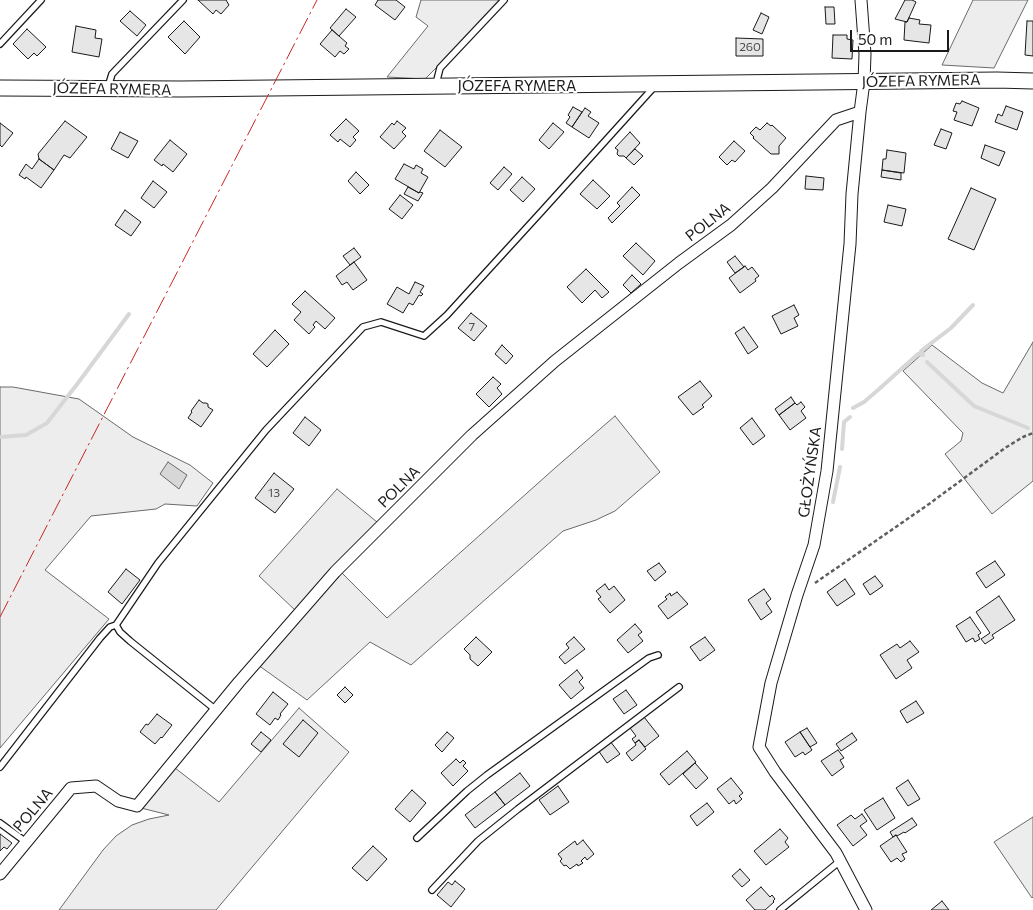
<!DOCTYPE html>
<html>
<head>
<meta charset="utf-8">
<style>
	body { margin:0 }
	#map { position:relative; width:1033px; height:910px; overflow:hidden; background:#fff; font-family:Commissioner,sans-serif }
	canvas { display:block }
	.scale { position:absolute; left:850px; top:30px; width:99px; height:22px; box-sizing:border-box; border:2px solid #1a1a1a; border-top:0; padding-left:6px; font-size:15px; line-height:18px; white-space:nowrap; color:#1a1a1a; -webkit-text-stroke:4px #fff; paint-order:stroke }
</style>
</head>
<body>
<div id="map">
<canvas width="1033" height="910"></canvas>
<div class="scale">50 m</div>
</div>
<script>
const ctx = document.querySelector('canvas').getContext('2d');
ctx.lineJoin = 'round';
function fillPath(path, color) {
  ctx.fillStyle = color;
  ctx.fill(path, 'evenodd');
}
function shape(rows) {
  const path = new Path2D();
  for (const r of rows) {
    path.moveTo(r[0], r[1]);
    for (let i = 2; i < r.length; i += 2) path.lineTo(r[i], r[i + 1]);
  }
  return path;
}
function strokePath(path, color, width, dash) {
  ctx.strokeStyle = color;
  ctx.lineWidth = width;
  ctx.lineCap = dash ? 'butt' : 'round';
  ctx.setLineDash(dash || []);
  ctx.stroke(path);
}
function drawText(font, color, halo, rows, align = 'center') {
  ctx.font = font + ' Commissioner,sans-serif';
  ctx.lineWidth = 4;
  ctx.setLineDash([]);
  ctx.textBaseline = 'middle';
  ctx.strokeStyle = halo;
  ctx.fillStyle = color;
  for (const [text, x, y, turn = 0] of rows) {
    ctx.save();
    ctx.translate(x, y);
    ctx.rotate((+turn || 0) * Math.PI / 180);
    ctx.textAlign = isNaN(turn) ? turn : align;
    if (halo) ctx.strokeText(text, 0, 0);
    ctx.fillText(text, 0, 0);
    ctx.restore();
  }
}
const built = shape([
	[421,0,504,0,425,79,387,77,428,26,416,17,421,0],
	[973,0,1028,0,994,68,942,65,973,0],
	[1033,342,1033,481,992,514,945,454,961,441,963,433,903,371,932,345,982,383,1003,393,1033,342],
	[0,387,13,387,79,399,133,437,190,465,213,483,197,506,165,504,156,509,91,516,45,570,109,619,0,748,0,387],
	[615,416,660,472,615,511,596,520,563,531,411,665,370,642,307,700,258,665,342,573,387,618,555,468,615,416],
	[337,489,377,522,296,611,259,576,337,489],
	[299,708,349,752,216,910,59,910,103,850,116,836,132,825,149,819,169,815,141,808,175,768,219,802,299,708],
	[1033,817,1033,897,1032,898,994,842,1033,817]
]);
const water = shape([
	[168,462,187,475,179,489,160,474,168,462]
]);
const stream = shape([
	[927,362,974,406,1028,428],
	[853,408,864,402,878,390,918,354,923,355,921,351,951,328,973,305],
	[0,437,26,435,47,423,78,383,129,314],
	[842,449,844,422,850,417],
	[833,502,840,467]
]);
const building = shape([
	[198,0,226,0,229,5,221,14,216,10,213,14,198,0],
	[378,0,396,0,405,7,395,20,375,5,378,0],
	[905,0,912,0,916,2,907,22,895,19,905,0],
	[825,7,834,7,835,24,826,24,825,7],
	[346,9,356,17,339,36,330,28,346,9],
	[130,11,146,25,137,36,120,21,130,11],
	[761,13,769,17,762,34,753,30,761,13],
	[909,18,920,20,919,24,931,25,929,43,904,40,905,22,907,22,909,18],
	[184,21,200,37,185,54,168,37,184,21],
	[1027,21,1033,21,1033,56,1025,55,1027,21],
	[76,26,96,30,95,38,102,39,99,57,72,52,76,26],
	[27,29,46,47,37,56,34,53,28,59,13,44,27,29],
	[332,30,347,43,345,46,349,49,344,54,340,51,335,57,320,44,332,30],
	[833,35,847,35,847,39,853,40,852,59,832,58,833,35],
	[736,38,763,39,763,56,736,56,736,38],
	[962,101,979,108,972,126,954,120,957,112,953,111,956,103,960,104,962,101],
	[1006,106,1023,112,1017,130,995,122,998,114,1002,116,1006,106],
	[573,107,582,112,572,127,566,123,570,117,568,115,573,107],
	[585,108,591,112,588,116,599,123,589,138,572,127,585,108],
	[346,119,359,131,353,137,356,140,350,147,340,139,338,142,330,135,346,119],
	[65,121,87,137,70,158,64,155,54,170,39,159,38,154,65,121],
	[397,121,406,128,402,132,406,136,394,149,380,137,392,123,394,125,397,121],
	[0,123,13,133,2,147,0,145,0,123],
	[553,123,564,132,549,149,539,140,553,123],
	[767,123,771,126,772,125,786,138,779,146,779,154,771,154,753,138,754,137,750,133,756,127,760,130,767,123],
	[941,129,952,133,946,149,934,145,941,129],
	[440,130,462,147,445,167,424,151,440,130],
	[120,132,138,141,128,158,111,149,120,132],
	[630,132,640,143,626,158,624,156,619,156,617,154,618,150,615,148,630,132],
	[170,140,187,154,173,172,163,164,162,166,154,160,170,140],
	[734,141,745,151,735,162,732,160,727,165,719,157,734,141],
	[985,145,1005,152,999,166,981,158,985,145],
	[635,149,643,156,634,165,626,158,635,149],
	[887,150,906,153,904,173,882,170,883,159,886,159,887,150],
	[39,159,54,170,41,188,26,177,25,179,19,175,26,164,32,169,39,159],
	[404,164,414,169,416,165,423,169,421,173,428,177,419,193,395,179,404,164],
	[504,167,512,174,498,190,490,183,504,167],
	[882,170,901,173,901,180,881,177,882,170],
	[356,172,369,185,360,194,348,181,356,172],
	[806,176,824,178,823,190,805,189,806,176],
	[522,177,535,189,523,202,510,190,522,177],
	[593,180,610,196,597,209,580,194,593,180],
	[153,181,167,192,154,208,141,198,153,181],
	[408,187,419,193,420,192,423,193,418,201,404,194,408,187],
	[632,187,640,195,612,223,608,218,620,206,617,203,632,187],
	[971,188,996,199,974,250,948,239,971,188],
	[400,195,413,205,402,219,389,209,400,195],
	[888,205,906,209,902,226,884,222,888,205],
	[125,210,141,222,131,236,115,225,125,210],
	[636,243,655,261,643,275,623,256,636,243],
	[354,248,361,257,350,265,343,256,354,248],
	[735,256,744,267,735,273,727,262,735,256],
	[354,262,367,280,353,290,347,282,342,285,336,276,354,262],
	[745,266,748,270,752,267,759,276,755,279,756,281,740,293,729,278,745,266],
	[586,269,609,292,602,298,595,290,582,303,567,287,586,269],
	[632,275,641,284,631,293,623,285,632,275],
	[415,282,424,286,420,292,423,294,421,296,419,295,413,305,409,303,403,313,387,304,397,287,409,294,415,282],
	[305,291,335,318,325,329,316,321,313,325,315,327,309,334,294,320,301,312,292,304,305,291],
	[794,305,799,315,794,318,798,326,781,334,772,316,794,305],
	[471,313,487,326,474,341,458,328,471,313],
	[744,327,758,347,748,354,735,333,744,327],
	[275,330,289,344,267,367,253,354,275,330],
	[502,345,513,356,506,364,495,354,502,345],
	[493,377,501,384,497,388,502,394,489,407,476,394,493,377],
	[700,381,712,396,702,405,704,407,693,415,678,397,700,381],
	[791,397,795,403,779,415,775,409,791,397],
	[199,400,203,403,206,403,208,404,208,407,213,410,201,427,188,418,192,412,191,411,199,400],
	[801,402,805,407,801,411,806,418,790,430,779,415,795,403,797,405,801,402],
	[305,417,321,430,309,446,293,433,305,417],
	[752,418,765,436,753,445,740,428,752,418],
	[274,473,294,489,275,513,255,498,274,473],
	[995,561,1005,575,986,588,976,573,995,561],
	[659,563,666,572,655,581,647,571,659,563],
	[126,569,140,580,122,604,108,592,126,569],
	[875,576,883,586,870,595,863,584,875,576],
	[845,579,855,594,837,606,827,592,845,579],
	[605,584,609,590,614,586,625,600,610,613,598,599,601,597,596,591,605,584],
	[764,589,771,599,766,603,772,612,761,620,748,600,764,589],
	[677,592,688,604,668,619,658,606,667,599,665,597,670,593,671,596,677,592],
	[999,596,1015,620,992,635,994,638,985,644,981,639,990,633,976,612,999,596],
	[970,617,981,633,978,635,980,639,975,642,973,638,966,642,956,626,970,617],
	[635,624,642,632,638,635,643,641,628,653,617,640,635,624],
	[476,637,492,652,478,666,470,659,470,655,464,649,476,637],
	[574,637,585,649,565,664,559,657,569,648,566,644,574,637],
	[705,637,715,650,700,661,690,647,705,637],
	[910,641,919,652,907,660,912,668,896,679,880,655,897,644,900,648,910,641],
	[577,670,583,678,579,682,584,688,571,699,559,685,577,670],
	[345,687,353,695,345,703,337,695,345,687],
	[626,690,637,705,624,714,613,699,626,690],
	[273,692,288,704,280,714,281,715,278,720,275,718,270,725,256,714,273,692],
	[916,701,924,713,907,723,900,711,916,701],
	[157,714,172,725,162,738,161,737,155,744,140,732,146,724,148,725,157,714],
	[644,717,659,736,645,747,639,740,635,743,632,739,636,736,630,728,644,717],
	[303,720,318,733,299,757,283,744,303,720],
	[807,728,817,743,810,747,800,732,807,728],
	[261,732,271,740,261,752,251,744,261,732],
	[447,732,454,738,442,752,435,745,447,732],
	[800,732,812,750,805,755,803,752,795,757,785,742,800,732],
	[852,733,857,740,841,751,836,744,852,733],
	[639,740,646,749,632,761,626,753,636,745,635,743,639,740],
	[610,741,620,754,607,763,598,750,610,741],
	[838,750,844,758,840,760,844,767,832,776,821,761,838,750],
	[687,751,696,762,669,785,660,774,687,751],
	[456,759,460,763,463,760,466,763,463,766,468,771,453,786,441,773,456,759],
	[695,763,708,778,696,789,683,774,695,763],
	[520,773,530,786,505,805,495,792,520,773],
	[731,778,743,793,739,796,742,799,736,804,734,800,729,804,717,789,731,778],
	[908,780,920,799,908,806,896,788,908,780],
	[558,786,569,802,550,815,539,800,558,786],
	[412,790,426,803,410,822,395,809,412,790],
	[495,792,505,805,475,828,465,815,495,792],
	[883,798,895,818,877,830,864,810,883,798],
	[707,803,714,812,697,826,690,816,707,803],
	[862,814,867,821,860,826,867,835,853,846,837,825,851,815,855,819,862,814],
	[912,818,917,825,905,833,904,832,897,836,896,835,893,837,890,832,912,818],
	[780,829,788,838,785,842,789,847,766,865,754,851,780,829],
	[0,834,12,843,7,849,4,847,0,851,0,834],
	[896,835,907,852,902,854,905,859,901,862,897,858,891,862,880,846,896,835],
	[583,840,594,854,587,860,585,857,581,861,583,863,578,866,577,864,570,869,566,865,564,866,560,861,562,859,558,854,575,841,577,845,583,840],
	[373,846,387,859,367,881,352,868,373,846],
	[740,869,750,880,742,887,732,876,740,869],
	[455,881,465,889,451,907,437,895,448,882,452,885,455,881],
	[761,887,770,897,772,895,775,899,773,901,774,902,765,910,755,910,746,900,761,887],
	[942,901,949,910,931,910,942,901]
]);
const path = shape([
	[815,583,929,504,1005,448,1023,437,1033,433]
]);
const service = shape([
	[0,44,41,0],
	[436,84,440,68,504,0],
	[108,87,112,74,183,0],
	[216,710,130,641,120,632,116,625,158,563,266,430,363,327,381,322,424,336,447,315,542,211,654,87],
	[0,767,100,638,110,627,116,625],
	[0,823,26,842],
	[417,838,467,791,487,775,649,658,658,655],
	[432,890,478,841,518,809,679,687],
	[780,910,840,861]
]);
const minor = shape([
	[861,0,865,54,864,82,860,112,852,194,850,244,827,471,814,545,797,595,771,683,759,747,775,772,836,853,866,910],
	[0,874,71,788,96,786,118,801,137,806,239,682,335,572,472,435,555,361,679,263,731,225,772,188,836,120,860,112]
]);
const tertiary = shape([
	[0,88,181,89,997,80,1033,81]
]);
const power = shape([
	[0,617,317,0]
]);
const numberNames = [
	["260",750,47],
	["7",472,327],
	["13",274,493]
];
const streetNames = [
	["JÓZEFA RYMERA",921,81,-1],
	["JÓZEFA RYMERA",517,86],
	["JÓZEFA RYMERA",112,89,1],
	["POLNA",708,222,-38],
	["GŁOŻYŃSKA",810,472,-82],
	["POLNA",399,487,-45],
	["POLNA",33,810,-50]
];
fillPath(built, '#ededed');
strokePath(built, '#6a6a6a', 1);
fillPath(water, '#d7d7d7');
strokePath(water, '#6a6a6a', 1);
strokePath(stream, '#d7d7d7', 4);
fillPath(building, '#e6e6e6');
strokePath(building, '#1a1a1a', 1);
strokePath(service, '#1a1a1a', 8);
strokePath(minor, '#1a1a1a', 13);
strokePath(tertiary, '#1a1a1a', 17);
strokePath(path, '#5f5f5f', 2.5, [4, 2.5]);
strokePath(service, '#fff', 5.5);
strokePath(minor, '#fff', 11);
strokePath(tertiary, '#fff', 15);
strokePath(power, '#c62828', 1, [18, 4, 2.5, 4]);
drawText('12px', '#4d4d4d', null, numberNames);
drawText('15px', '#1a1a1a', '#fff', streetNames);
</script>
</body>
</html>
